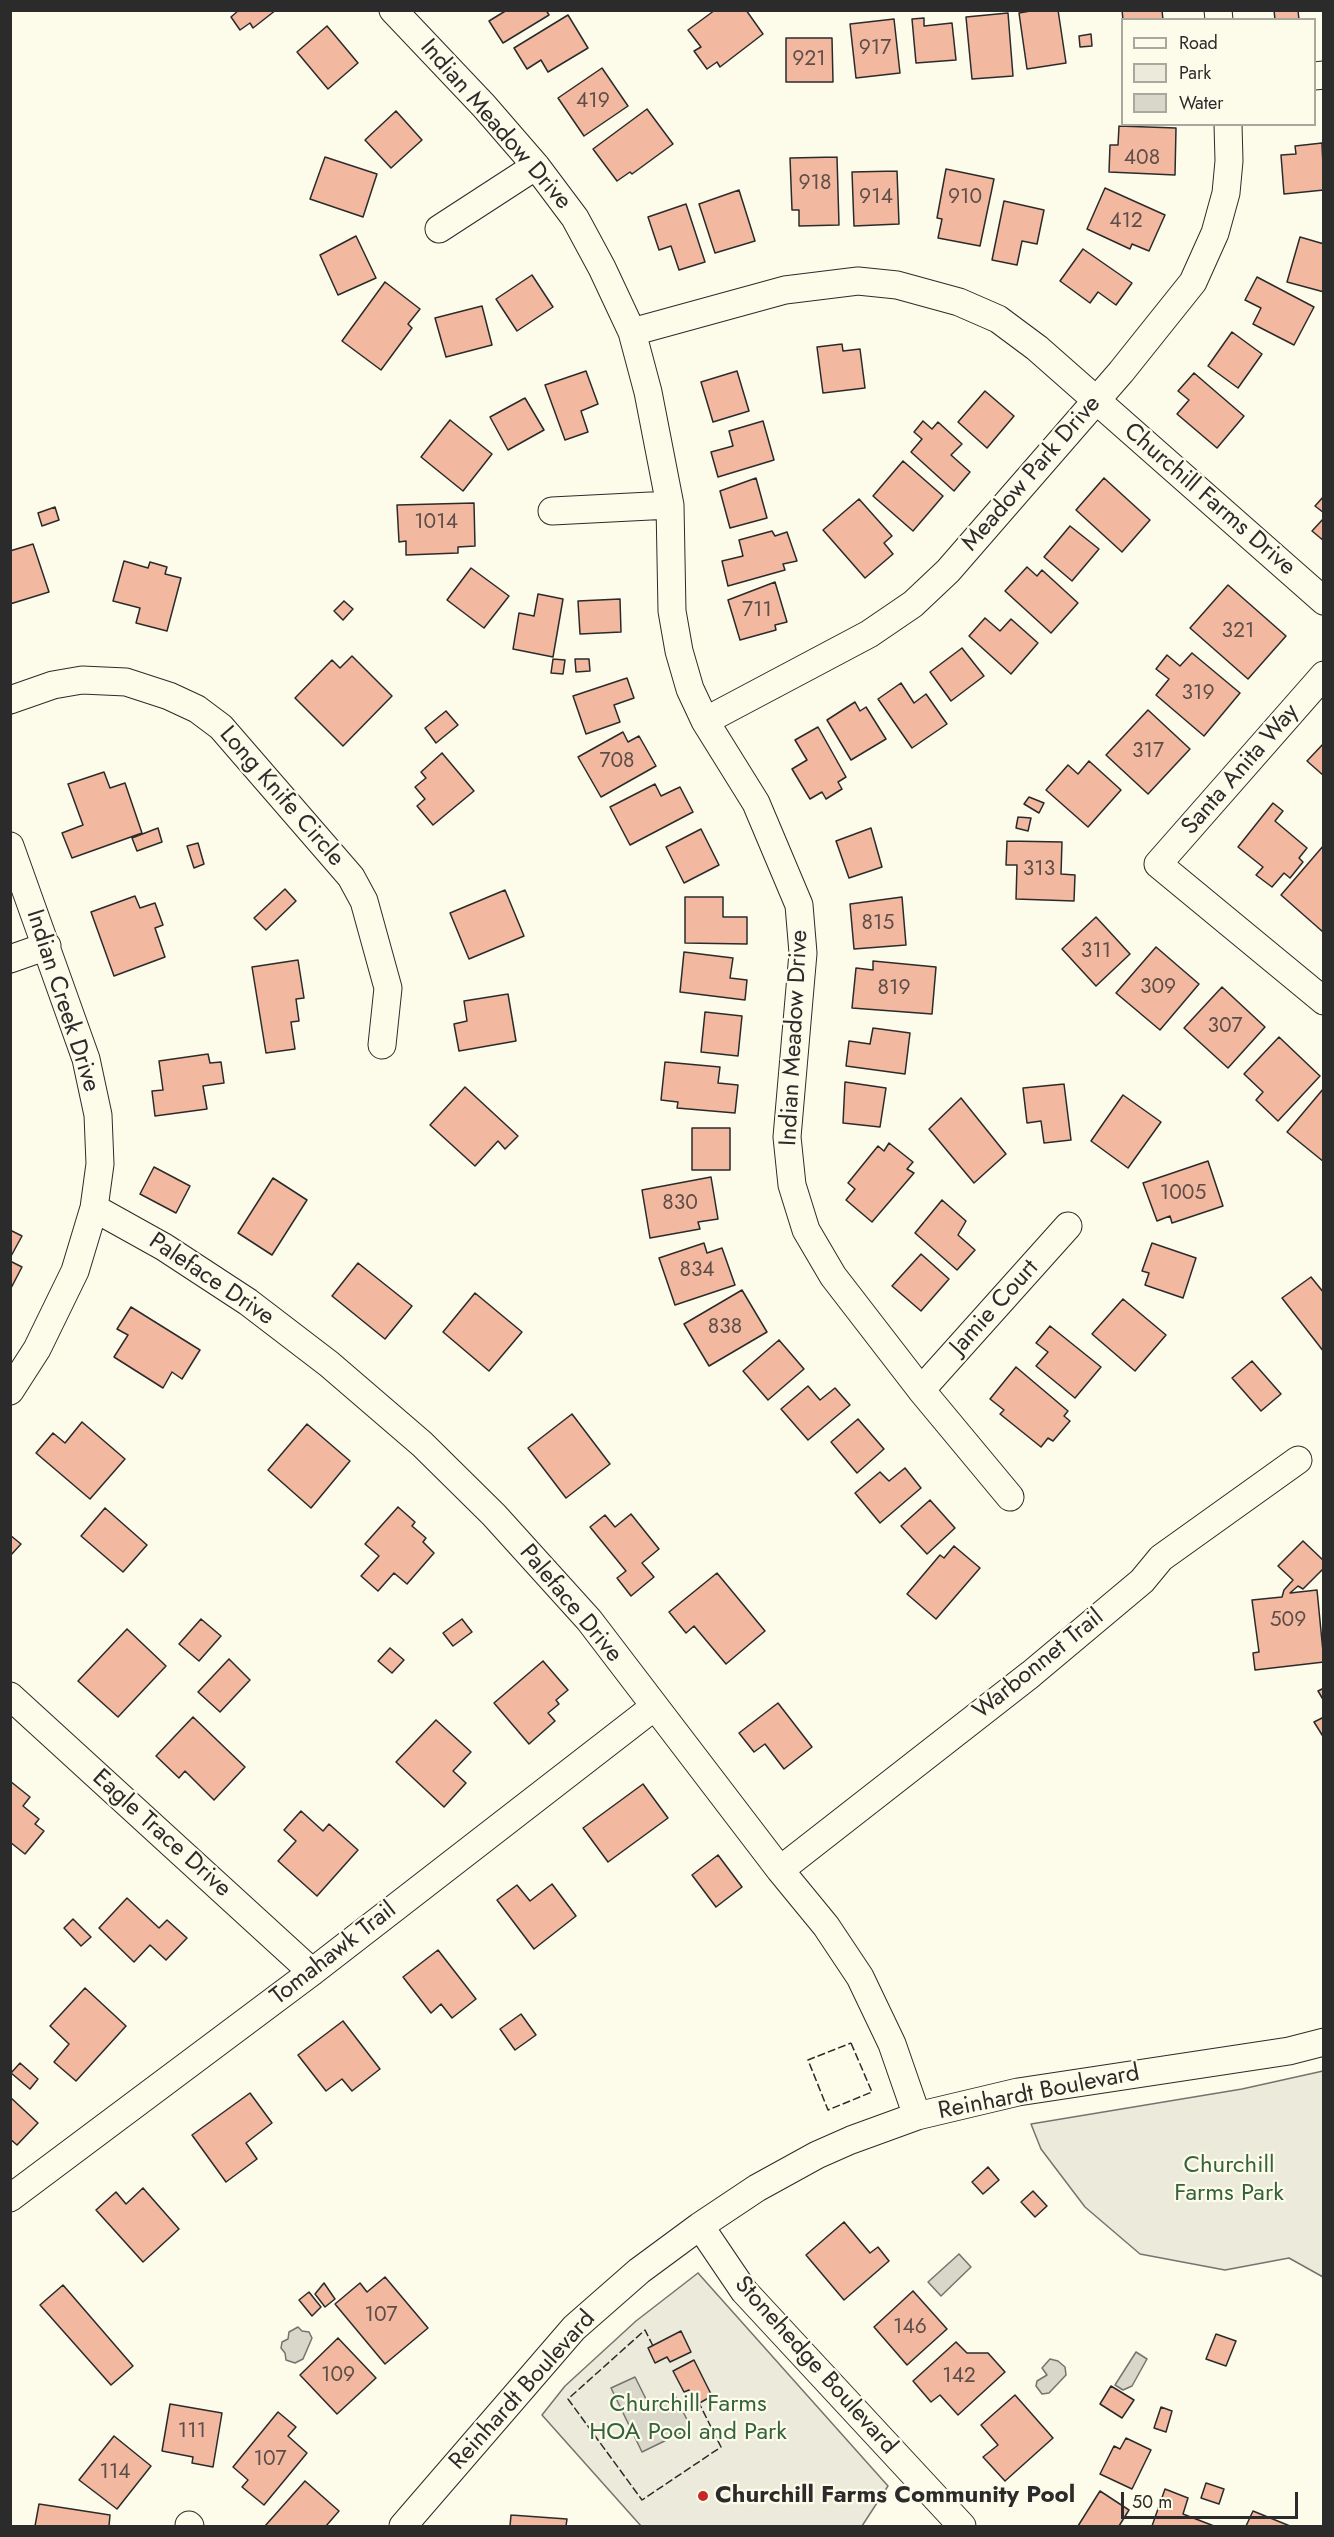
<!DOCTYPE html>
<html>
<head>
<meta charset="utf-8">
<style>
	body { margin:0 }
	#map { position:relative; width:1334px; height:2537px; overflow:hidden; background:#fdfbea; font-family:Jost,sans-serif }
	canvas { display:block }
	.frame { position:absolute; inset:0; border:12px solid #2b2b2b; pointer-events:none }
	.legend { position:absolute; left:1121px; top:18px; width:195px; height:108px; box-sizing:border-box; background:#fdfbea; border:2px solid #a9a89e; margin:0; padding:8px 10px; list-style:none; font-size:18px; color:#2b2b2b }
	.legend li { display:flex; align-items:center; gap:12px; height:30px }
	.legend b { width:30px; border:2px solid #a9a89e }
	.scale { position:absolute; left:1121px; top:2492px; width:177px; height:27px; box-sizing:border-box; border:3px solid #2b2b2b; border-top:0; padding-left:8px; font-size:18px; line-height:21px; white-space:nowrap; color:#2b2b2b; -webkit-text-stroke:4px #fdfbea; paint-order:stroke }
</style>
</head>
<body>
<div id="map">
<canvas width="1334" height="2537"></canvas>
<div class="frame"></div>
<ul class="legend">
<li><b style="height:8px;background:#fdfbea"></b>Road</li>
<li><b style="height:16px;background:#ecebdb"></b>Park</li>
<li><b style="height:16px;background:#d8d7c9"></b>Water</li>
</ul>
<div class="scale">50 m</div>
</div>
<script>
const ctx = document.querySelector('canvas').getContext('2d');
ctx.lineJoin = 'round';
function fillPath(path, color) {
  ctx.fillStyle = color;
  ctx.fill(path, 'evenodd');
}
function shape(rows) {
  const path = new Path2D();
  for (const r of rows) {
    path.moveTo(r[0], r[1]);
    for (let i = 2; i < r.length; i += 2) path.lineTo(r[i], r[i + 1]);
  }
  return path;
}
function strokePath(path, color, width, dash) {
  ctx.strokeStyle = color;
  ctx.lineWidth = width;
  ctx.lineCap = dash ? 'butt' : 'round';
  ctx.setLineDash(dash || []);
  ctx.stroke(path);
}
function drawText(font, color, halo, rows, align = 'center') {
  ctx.font = font + ' Jost,sans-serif';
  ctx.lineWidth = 4.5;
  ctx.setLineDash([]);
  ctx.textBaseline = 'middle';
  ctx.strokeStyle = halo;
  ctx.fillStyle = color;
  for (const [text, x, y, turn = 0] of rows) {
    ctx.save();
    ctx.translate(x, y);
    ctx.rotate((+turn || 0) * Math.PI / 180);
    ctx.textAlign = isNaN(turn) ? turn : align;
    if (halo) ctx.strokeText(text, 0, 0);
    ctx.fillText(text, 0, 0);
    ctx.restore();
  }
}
const green = shape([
	[1323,2071,1323,2277,1289,2258,1225,2270,1140,2254,1085,2207,1041,2149,1031,2124,1242,2089,1323,2071],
	[698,2273,888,2486,862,2526,641,2526,542,2415,565,2386,636,2321,698,2273]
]);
const water = shape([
	[959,2254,971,2267,941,2296,928,2282,959,2254],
	[298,2327,302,2331,309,2332,312,2338,303,2359,295,2363,286,2360,285,2353,281,2348,282,2342,288,2339,289,2332,298,2327],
	[1136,2352,1147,2359,1132,2386,1123,2390,1115,2385,1136,2352],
	[1050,2359,1058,2361,1065,2367,1066,2375,1049,2393,1042,2394,1036,2386,1037,2381,1047,2375,1042,2368,1050,2359],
	[635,2377,651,2409,676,2397,691,2428,642,2452,611,2388,635,2377]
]);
const building = shape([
	[239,10,276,10,253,28,250,23,240,30,231,17,239,10],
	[507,10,546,10,549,15,503,43,489,21,507,10],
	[715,10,746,10,763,34,720,67,717,62,707,69,694,51,701,47,688,30,715,10],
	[1036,10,1058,10,1066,63,1027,69,1019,13,1036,10],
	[1122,10,1162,10,1163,20,1123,20,1122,10],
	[1274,10,1298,10,1299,20,1275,20,1274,10],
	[1008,13,1013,76,972,79,966,17,1008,13],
	[568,15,588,48,548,72,541,60,527,69,514,48,568,15],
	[924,18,924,26,952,23,956,60,916,63,912,19,924,18],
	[894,19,900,73,856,78,850,24,894,19],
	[327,26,358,63,328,89,297,52,327,26],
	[1091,34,1092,46,1080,47,1079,36,1091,34],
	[786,38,832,38,833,82,786,82,786,38],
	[602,68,628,106,584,136,558,98,602,68],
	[647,109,673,144,632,174,630,172,617,181,593,149,647,109],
	[396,111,422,140,391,168,365,140,396,111],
	[1119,126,1176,128,1175,175,1109,172,1110,145,1118,145,1119,126],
	[1322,143,1324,190,1284,194,1281,155,1296,154,1295,146,1322,143],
	[325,157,377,174,363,217,310,199,325,157],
	[837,157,839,225,799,226,799,210,792,210,790,158,837,157],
	[946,169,994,179,980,246,938,238,942,219,937,218,946,169],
	[897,171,899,224,854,226,852,172,897,171],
	[1105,188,1165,215,1149,251,1132,244,1130,249,1087,229,1105,188],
	[739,190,755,241,715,253,699,204,739,190],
	[1004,201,1044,210,1037,244,1022,241,1017,265,992,260,1004,201],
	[686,204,705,262,679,270,671,246,659,250,648,217,686,204],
	[356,236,376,278,338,295,320,255,356,236],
	[1300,237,1324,244,1324,292,1287,282,1300,237],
	[1083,249,1132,283,1116,305,1098,292,1090,303,1060,281,1083,249],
	[532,275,553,307,517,331,496,299,532,275],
	[1257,277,1314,307,1294,345,1253,324,1261,308,1245,300,1257,277],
	[385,282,420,309,408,324,412,328,381,370,342,341,385,282],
	[482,306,492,345,446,357,435,318,482,306],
	[1232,332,1262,354,1238,388,1208,366,1232,332],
	[842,344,843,351,860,349,865,388,823,393,817,347,842,344],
	[586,371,598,404,581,411,588,432,565,440,545,385,586,371],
	[737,371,749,411,713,422,701,382,737,371],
	[1194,373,1244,416,1217,448,1177,414,1189,400,1178,391,1194,373],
	[985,391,1014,416,987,448,958,422,985,391],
	[525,398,544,430,508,450,490,417,525,398],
	[450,420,492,454,463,491,421,457,450,420],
	[763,421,774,460,718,477,711,452,733,446,729,431,763,421],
	[923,421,932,429,938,422,962,444,951,455,970,472,954,491,911,452,922,439,914,432,923,421],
	[903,461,943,496,913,531,873,496,903,461],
	[756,478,767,518,730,528,720,491,756,478],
	[1104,478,1150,520,1122,552,1076,510,1104,478],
	[1324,496,1324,513,1315,506,1324,496],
	[859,499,892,536,884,543,893,554,865,578,823,530,859,499],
	[474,503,475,546,458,547,458,553,406,555,406,541,399,542,397,505,474,503],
	[55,507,59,520,42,526,38,513,55,507],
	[1324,518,1324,541,1312,531,1324,518],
	[1070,526,1099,549,1072,581,1044,557,1070,526],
	[772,531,775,536,787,532,797,561,783,564,785,570,728,586,722,561,743,556,739,540,772,531],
	[33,544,49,592,10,604,10,551,33,544],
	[124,561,148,568,150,562,167,567,165,574,181,578,167,631,136,623,140,608,113,601,124,561],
	[1027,567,1037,576,1042,570,1078,603,1051,633,1005,591,1027,567],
	[471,568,509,596,484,628,447,600,471,568],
	[775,582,787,622,775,625,776,630,740,640,728,600,775,582],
	[1228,585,1286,636,1248,679,1190,628,1228,585],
	[538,594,563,599,553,657,513,649,519,613,534,616,538,594],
	[620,599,621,632,580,634,578,601,620,599],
	[344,601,353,609,343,620,334,611,344,601],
	[985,618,1000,631,1011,619,1038,643,1011,674,969,636,985,618],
	[962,648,984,676,951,701,930,672,962,648],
	[1192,653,1240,693,1204,736,1156,695,1169,679,1156,669,1167,655,1180,666,1192,653],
	[352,656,392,696,343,746,295,698,332,660,340,668,352,656],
	[553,659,565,660,563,674,551,673,553,659],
	[575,659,589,659,590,671,576,672,575,659],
	[627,678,634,698,614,705,620,722,586,734,573,696,627,678],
	[901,683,914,703,926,694,947,724,912,748,878,699,901,683],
	[855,702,860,711,866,707,886,739,851,760,827,720,855,702],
	[1148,710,1190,749,1148,794,1106,755,1148,710],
	[446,711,458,725,436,743,425,728,446,711],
	[818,727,846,777,838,782,842,789,826,799,822,792,810,799,792,769,807,760,795,740,818,727],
	[623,732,628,742,639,736,656,766,601,797,578,757,623,732],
	[1324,743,1324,776,1307,761,1324,743],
	[442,753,474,791,433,825,417,806,425,799,415,787,426,778,421,772,442,753],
	[1089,761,1121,790,1088,827,1046,790,1068,765,1078,774,1089,761],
	[104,772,110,788,125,783,142,833,72,858,62,833,83,825,68,784,104,772],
	[655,784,661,796,680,787,693,812,630,845,610,807,655,784],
	[1029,797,1044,803,1039,813,1024,804,1029,797],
	[1273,803,1283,811,1275,821,1307,848,1299,858,1303,862,1290,878,1284,873,1272,887,1256,875,1263,867,1238,847,1273,803],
	[1018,817,1031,818,1028,831,1016,828,1018,817],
	[158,828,162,842,137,851,132,838,158,828],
	[871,828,882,867,849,878,836,841,871,828],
	[701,829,719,865,684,883,666,847,701,829],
	[1007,841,1062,842,1061,874,1075,875,1074,901,1016,899,1017,865,1006,865,1007,841],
	[198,843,204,864,194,868,187,846,198,843],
	[1324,845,1324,932,1323,932,1281,895,1324,845],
	[285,889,296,901,266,930,254,918,285,889],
	[505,890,524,936,469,959,450,913,505,890],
	[135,896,140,908,155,903,163,925,155,928,165,957,114,976,91,912,135,896],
	[685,897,723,897,723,917,747,917,747,944,685,943,685,897],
	[902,897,906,945,854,949,850,904,902,897],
	[1096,917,1130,954,1096,986,1062,949,1096,917],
	[1156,947,1199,984,1160,1030,1116,993,1156,947],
	[684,952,733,958,730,978,747,980,745,1000,680,992,684,952],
	[298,960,304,998,296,999,299,1021,291,1022,295,1049,266,1053,252,967,298,960],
	[873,961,936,967,932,1014,852,1008,856,968,873,970,873,961],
	[1222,987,1265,1027,1228,1068,1184,1028,1222,987],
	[508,994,516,1041,459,1051,454,1024,467,1021,464,1001,508,994],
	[705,1012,742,1016,738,1056,701,1052,705,1012],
	[873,1028,910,1033,905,1074,846,1066,849,1041,870,1044,873,1028],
	[1279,1037,1320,1076,1278,1121,1256,1100,1263,1092,1244,1074,1279,1037],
	[208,1054,210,1063,221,1062,224,1083,203,1086,207,1109,155,1116,152,1091,163,1090,159,1061,208,1054],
	[665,1062,720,1067,718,1083,738,1085,735,1113,677,1108,678,1102,661,1100,665,1062],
	[845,1082,886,1088,880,1127,843,1123,845,1082],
	[1064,1084,1071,1140,1044,1143,1041,1121,1027,1123,1023,1088,1064,1084],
	[465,1087,518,1136,505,1149,498,1141,475,1166,430,1125,465,1087],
	[1324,1088,1324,1162,1287,1132,1324,1088],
	[1123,1095,1161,1122,1128,1168,1091,1141,1123,1095],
	[961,1098,1006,1154,974,1183,929,1129,961,1098],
	[692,1128,730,1128,730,1170,692,1170,692,1128],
	[889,1143,913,1162,907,1169,914,1173,872,1222,846,1200,855,1189,848,1183,878,1146,884,1151,889,1143],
	[1208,1161,1223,1206,1172,1223,1170,1216,1157,1221,1143,1183,1208,1161],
	[154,1167,190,1186,176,1213,140,1194,154,1167],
	[711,1177,718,1219,698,1222,700,1229,650,1238,642,1190,711,1177],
	[273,1178,307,1200,272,1255,238,1233,273,1178],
	[942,1200,966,1221,958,1235,975,1250,957,1270,915,1233,942,1200],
	[10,1230,22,1236,10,1258,10,1230],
	[704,1243,707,1253,722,1248,735,1285,675,1305,659,1258,704,1243],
	[1152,1243,1196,1258,1183,1298,1145,1285,1149,1273,1142,1271,1152,1243],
	[921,1254,949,1279,921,1311,892,1286,921,1254],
	[10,1261,22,1267,10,1290,10,1261],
	[358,1263,412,1306,385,1339,332,1296,358,1263],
	[1311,1277,1324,1293,1324,1352,1282,1298,1311,1277],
	[742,1290,767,1332,709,1366,684,1324,742,1290],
	[475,1293,522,1332,489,1371,443,1332,475,1293],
	[1123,1299,1166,1335,1135,1371,1092,1334,1123,1299],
	[131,1307,200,1350,182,1379,172,1372,163,1388,114,1357,128,1335,117,1329,131,1307],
	[1050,1326,1101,1367,1075,1398,1036,1366,1048,1352,1036,1343,1050,1326],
	[779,1340,804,1369,768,1400,743,1371,779,1340],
	[1252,1361,1281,1394,1261,1411,1232,1378,1252,1361],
	[1016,1367,1068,1411,1064,1416,1070,1421,1053,1441,1048,1438,1041,1447,1000,1414,1004,1410,990,1399,1016,1367],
	[808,1386,820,1400,835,1388,850,1405,808,1440,781,1409,808,1386],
	[572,1414,610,1464,566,1498,528,1448,572,1414],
	[858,1419,884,1449,857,1473,831,1442,858,1419],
	[82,1422,125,1459,90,1499,36,1453,53,1433,65,1443,82,1422],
	[307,1424,350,1461,311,1508,268,1470,307,1424],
	[905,1468,921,1488,880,1523,855,1493,880,1472,889,1481,905,1468],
	[930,1500,955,1528,927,1554,901,1526,930,1500],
	[398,1507,415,1522,412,1526,426,1538,423,1542,434,1553,407,1584,394,1573,378,1591,361,1576,379,1556,365,1544,398,1507],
	[105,1508,147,1545,123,1572,81,1536,105,1508],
	[631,1514,659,1549,642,1563,654,1577,631,1596,617,1578,626,1571,590,1527,605,1515,615,1527,631,1514],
	[10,1535,21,1544,10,1556,10,1535],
	[1303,1541,1324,1561,1324,1568,1303,1589,1298,1586,1290,1593,1317,1590,1324,1662,1255,1670,1253,1653,1259,1652,1252,1600,1282,1597,1284,1590,1293,1580,1278,1566,1303,1541],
	[954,1546,980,1568,936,1619,907,1594,940,1555,944,1558,954,1546],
	[717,1573,765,1631,726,1664,694,1626,686,1633,669,1612,717,1573],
	[201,1619,221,1636,199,1661,179,1644,201,1619],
	[462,1619,472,1632,453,1646,443,1633,462,1619],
	[127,1629,166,1666,118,1717,78,1681,127,1629],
	[390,1648,404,1660,392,1673,378,1661,390,1648],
	[229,1659,250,1680,220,1712,198,1692,229,1659],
	[543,1661,568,1690,556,1700,559,1704,548,1713,555,1721,529,1744,494,1703,543,1661],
	[1324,1688,1324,1701,1318,1691,1324,1688],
	[778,1703,812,1747,784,1769,765,1744,754,1752,739,1733,778,1703],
	[193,1717,245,1767,214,1800,185,1771,179,1778,156,1756,193,1717],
	[1324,1717,1324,1738,1314,1722,1324,1717],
	[436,1720,471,1752,453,1771,466,1783,444,1807,396,1762,436,1720],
	[10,1781,30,1797,23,1806,39,1819,35,1824,44,1831,25,1854,10,1842,10,1781],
	[643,1784,668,1818,608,1862,583,1828,643,1784],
	[301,1811,323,1831,329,1824,358,1850,317,1896,278,1861,296,1841,284,1830,301,1811],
	[718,1855,742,1887,716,1907,692,1875,718,1855],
	[552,1884,576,1916,534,1949,497,1900,517,1885,530,1901,552,1884],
	[127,1898,159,1928,167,1920,187,1938,166,1960,150,1945,134,1962,99,1928,127,1898],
	[73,1919,91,1937,81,1946,64,1928,73,1919],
	[438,1950,476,1999,452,2018,441,2004,431,2013,403,1977,438,1950],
	[85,1988,126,2026,76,2081,54,2062,69,2044,50,2026,85,1988],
	[521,2014,536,2035,515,2050,500,2029,521,2014],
	[343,2021,380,2069,352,2091,342,2079,326,2091,298,2055,343,2021],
	[20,2063,38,2079,30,2089,11,2073,20,2063],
	[250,2093,272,2123,246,2143,257,2159,226,2182,192,2135,250,2093],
	[10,2097,38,2123,17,2145,10,2139,10,2097],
	[988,2167,999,2180,983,2194,972,2182,988,2167],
	[143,2188,179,2229,143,2262,96,2210,116,2192,126,2204,143,2188],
	[1033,2191,1047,2206,1035,2217,1021,2202,1033,2191],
	[844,2222,870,2253,878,2247,889,2261,844,2300,806,2255,844,2222],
	[385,2277,428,2328,385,2364,335,2304,360,2283,367,2292,385,2277],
	[324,2283,335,2299,325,2307,315,2294,324,2283],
	[63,2285,133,2366,111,2385,40,2305,63,2285],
	[913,2291,947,2329,907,2365,874,2327,913,2291],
	[309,2292,321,2307,312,2316,299,2300,309,2292],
	[681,2331,691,2352,670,2362,667,2357,655,2363,648,2348,681,2331],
	[1216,2334,1236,2341,1226,2366,1206,2359,1216,2334],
	[338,2338,376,2378,337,2414,300,2375,338,2338],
	[956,2342,967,2353,988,2353,1005,2372,958,2415,940,2395,931,2402,913,2381,956,2342],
	[694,2360,712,2396,696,2405,689,2390,684,2392,673,2371,694,2360],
	[1111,2386,1134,2400,1122,2418,1100,2404,1111,2386],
	[1015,2395,1053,2438,1005,2481,983,2457,998,2445,981,2425,1015,2395],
	[170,2404,222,2413,213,2467,192,2463,193,2457,162,2451,170,2404],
	[1161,2407,1172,2411,1166,2432,1154,2428,1161,2407],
	[278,2412,296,2427,288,2436,307,2453,264,2505,242,2487,248,2480,233,2467,278,2412],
	[114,2436,151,2466,117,2509,79,2480,114,2436],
	[1126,2438,1151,2450,1132,2489,1100,2474,1114,2446,1120,2449,1126,2438],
	[305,2481,339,2511,326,2526,265,2526,305,2481],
	[1206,2483,1224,2489,1219,2504,1201,2498,1206,2483],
	[1165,2489,1188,2498,1183,2514,1214,2526,1152,2526,1165,2489],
	[1100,2491,1129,2510,1119,2526,1078,2526,1100,2491],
	[39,2504,110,2515,109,2526,35,2526,39,2504],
	[1253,2511,1290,2526,1246,2526,1253,2511],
	[511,2515,567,2519,566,2526,510,2526,511,2515]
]);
const minor = shape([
	[393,10,484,106,536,166,575,218,602,268,632,332,648,392,670,505,672,611,679,651,690,689,705,721,756,803,799,905,803,953,787,1137,792,1185,806,1230,833,1276,921,1390,1010,1497],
	[1218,10,1219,20],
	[1314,76,1324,75],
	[439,229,536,166],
	[632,332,785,290,858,281,897,285,959,302,998,319,1037,348,1324,601],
	[552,511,670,505],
	[1324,675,1158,864,1324,1001],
	[10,700,53,685,82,680,126,682,169,696,197,709,221,727,351,877,364,901,388,988,382,1045],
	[705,721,869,634,913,604,948,571,1121,372,1193,282,1215,233,1226,193,1229,161,1228,124],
	[10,846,86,1059,98,1115,100,1164,94,1208,75,1271,37,1349,10,1391],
	[10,959,47,946],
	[94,1208,164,1247,248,1302,329,1364,422,1444,494,1515,589,1620,780,1870,826,1926,860,1977,892,2044,917,2116],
	[921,1390,1068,1226],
	[10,1696,312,1972],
	[780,1870,1031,1674,1142,1581,1161,1558,1298,1460],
	[10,2198,312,1972,654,1707],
	[700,2226,744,2291,962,2526],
	[189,2525,190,2526],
	[403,2526,574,2328,639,2271,700,2226,757,2188,817,2155,851,2140,917,2116,1018,2092,1289,2051,1324,2042]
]);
const fence = shape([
	[851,2043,872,2092,828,2110,808,2060,851,2043],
	[653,2346,645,2330,568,2399,642,2500,721,2447,699,2403]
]);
const markers = [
	[703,2496,6,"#c62828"]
];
const numberNames = [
	["917",875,49],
	["921",809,60],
	["419",593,102],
	["408",1142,159],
	["918",815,184],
	["914",876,198],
	["910",965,198],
	["412",1126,222],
	["1014",436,523],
	["711",757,611],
	["321",1238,632],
	["319",1198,694],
	["317",1148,752],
	["708",617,762],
	["313",1039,870],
	["815",878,924],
	["311",1096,952],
	["309",1158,988],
	["819",894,989],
	["307",1225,1027],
	["1005",1183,1194],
	["830",680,1204],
	["834",697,1271],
	["838",725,1328],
	["509",1288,1621],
	["107",381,2316],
	["146",910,2328],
	["109",338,2376],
	["142",959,2377],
	["111",192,2432],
	["107",270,2460],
	["114",115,2473]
];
const streetNames = [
	["Indian Meadow Drive",495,125,49],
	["Meadow Park Drive",1032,474,-49],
	["Churchill Farms Drive",1209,500,41],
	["Santa Anita Way",1241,770,-49],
	["Long Knife Circle",281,797,49],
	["Indian Creek Drive",62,1001,72],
	["Indian Meadow Drive",795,1038,-87],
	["Paleface Drive",211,1280,34],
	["Jamie Court",995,1308,-48],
	["Paleface Drive",570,1604,50],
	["Warbonnet Trail",1039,1665,-39],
	["Eagle Trace Drive",161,1834,42],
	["Tomahawk Trail",334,1954,-38],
	["Reinhardt Boulevard",1039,2093,-11],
	["Stonehedge Boulevard",815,2366,48],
	["Reinhardt Boulevard",523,2391,-48]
];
const parkNames = [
	["Churchill",1229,2166],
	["Farms Park",1229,2194],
	["Churchill Farms",688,2405],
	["HOA Pool and Park",688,2433]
];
const poiNames = [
	["Churchill Farms Community Pool",715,2496]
];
fillPath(green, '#ecebdb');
strokePath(green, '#74746e', 1.5);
fillPath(water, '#d8d7c9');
strokePath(water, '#74746e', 1.5);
fillPath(building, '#f2b8a0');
strokePath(building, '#2b2b2b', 1.5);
strokePath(minor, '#2b2b2b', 29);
strokePath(minor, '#fdfbea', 27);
strokePath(fence, '#2b2b2b', 1.5, [8, 3]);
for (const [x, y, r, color] of markers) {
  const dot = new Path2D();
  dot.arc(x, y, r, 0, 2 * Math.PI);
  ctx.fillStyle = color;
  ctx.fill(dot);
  strokePath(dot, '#fdfbea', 2);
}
drawText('21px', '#5d4e48', null, numberNames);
drawText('24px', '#2b2b2b', '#fdfbea', streetNames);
drawText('24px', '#34623c', '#fdfbea', parkNames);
drawText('bold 24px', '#2b2b2b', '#fdfbea', poiNames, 'left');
</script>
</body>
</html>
